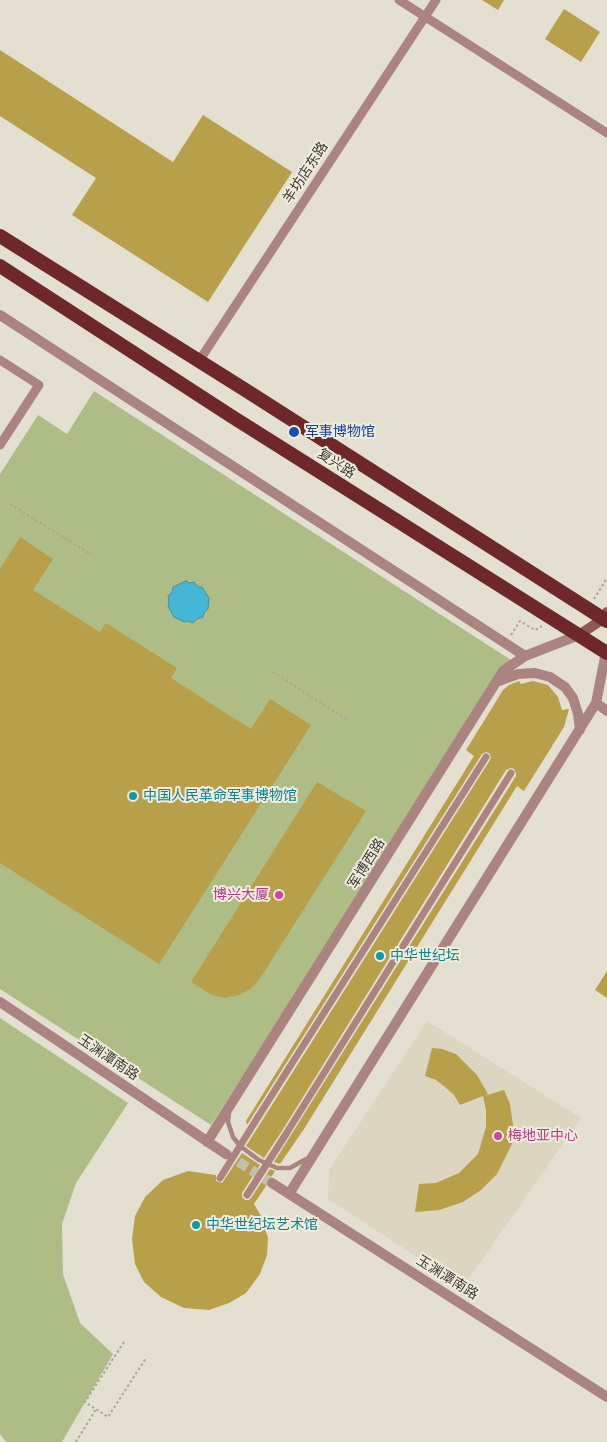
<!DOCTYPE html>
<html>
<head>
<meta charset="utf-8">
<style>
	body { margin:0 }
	canvas { display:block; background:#e4e0d1 }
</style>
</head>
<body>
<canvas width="607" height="1442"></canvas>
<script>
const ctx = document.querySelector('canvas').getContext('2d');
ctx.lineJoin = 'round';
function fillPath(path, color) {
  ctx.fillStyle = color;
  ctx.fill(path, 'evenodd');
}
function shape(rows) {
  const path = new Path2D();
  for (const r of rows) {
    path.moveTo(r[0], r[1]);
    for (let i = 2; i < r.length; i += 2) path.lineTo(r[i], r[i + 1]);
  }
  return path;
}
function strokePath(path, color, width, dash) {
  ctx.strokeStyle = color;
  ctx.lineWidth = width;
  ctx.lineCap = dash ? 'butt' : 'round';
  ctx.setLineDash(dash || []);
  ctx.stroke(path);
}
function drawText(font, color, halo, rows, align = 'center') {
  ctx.font = font + ' Signika,"Noto Sans SC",sans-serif';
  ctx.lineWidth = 4;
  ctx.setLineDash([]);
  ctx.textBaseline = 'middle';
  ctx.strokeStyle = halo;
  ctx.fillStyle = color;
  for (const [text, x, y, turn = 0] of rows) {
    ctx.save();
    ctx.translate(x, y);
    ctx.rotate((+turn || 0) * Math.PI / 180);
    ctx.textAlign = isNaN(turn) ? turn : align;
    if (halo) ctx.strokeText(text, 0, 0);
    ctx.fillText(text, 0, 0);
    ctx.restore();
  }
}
const built = shape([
	[427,1021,581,1118,463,1287,328,1199,329,1170]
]);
const green = shape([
	[94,391,511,660,211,1125,0,989,0,474,38,415,67,434],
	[0,1018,128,1103,76,1183,62,1224,63,1274,80,1323,113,1354,62,1442,6,1442,0,1434]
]);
const water = shape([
	[186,581,189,583,194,582,198,587,202,587,209,598,208,609,204,613,203,617,197,619,193,623,188,621,184,622,174,617,168,606,169,601,168,596,172,592,173,587,186,581]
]);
const building = shape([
	[482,0,504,0,498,10],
	[564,9,600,32,581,62,545,39],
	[0,50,173,162,203,115,292,172,208,302,72,215,96,178,0,116],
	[20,537,53,559,33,590,100,632,106,623,177,668,171,678,251,729,270,699,311,725,159,964,0,863,0,569],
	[519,681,521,684,533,681,548,685,558,697,562,710,569,709,564,727,524,791,517,786,304,1129,280,1164,274,1162,516,776,516,773,514,769,511,768,506,770,282,1131,264,1158,246,1146,490,760,491,757,489,753,486,752,482,754,247,1125,246,1121,474,756,466,750,503,690,509,685],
	[317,782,366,811,259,980,249,990,239,995,225,998,212,995,191,982],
	[607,971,607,998,595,990],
	[432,1048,442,1049,456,1054,477,1075,488,1094,484,1096,504,1090,510,1104,513,1125,512,1144,497,1174,481,1190,463,1202,439,1210,415,1212,419,1184,436,1183,459,1173,478,1154,486,1127,486,1110,483,1096,460,1105,454,1095,445,1087,436,1080,425,1076],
	[242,1153,260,1165,242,1193,242,1197,245,1200,249,1200,251,1198,270,1169,275,1171,272,1176,266,1180,266,1186,254,1204,261,1216,268,1238,267,1255,260,1274,246,1293,229,1303,209,1310,184,1308,161,1297,144,1282,135,1264,132,1239,135,1216,145,1197,163,1180,188,1171,216,1175,216,1181,222,1183]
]);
const tertiaryTunnel = shape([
	[226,1154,272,1183]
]);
const path = shape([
	[10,504,92,555],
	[594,599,607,578],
	[511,635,520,621,535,630,542,626],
	[273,672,348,720],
	[124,1342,85,1402,108,1417,146,1358],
	[76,1442,96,1409]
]);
const service = shape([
	[229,1112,228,1122,233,1137,240,1146,259,1160,277,1168,290,1168,306,1159]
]);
const pedestrian = shape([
	[258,1117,486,757],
	[286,1134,511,773]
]);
const minor = shape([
	[399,0,607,133],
	[0,360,39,385,0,445],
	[199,361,436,0]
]);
const tertiary = shape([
	[0,315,525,656],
	[496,682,518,674,535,673,550,677,565,687,573,698,578,714,580,730],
	[596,703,607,711],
	[0,1002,226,1154],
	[207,1142,503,671,525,656,579,635],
	[272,1183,607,1397],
	[289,1194,596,703,606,652]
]);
const secondary = shape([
	[579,635,603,619,607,612]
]);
const trunk = shape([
	[0,236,247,391,607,621],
	[0,266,231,416,607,653]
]);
const pedestrianBridge = shape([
	[220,1178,258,1117],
	[247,1195,286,1134]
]);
const markers = [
	[294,432,6,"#1a4fb4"],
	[133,796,5,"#0f9aa8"],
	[279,895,5,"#d1479c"],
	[380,956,5,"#0f9aa8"],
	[498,1136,5,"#d1479c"],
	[196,1225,5,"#0f9aa8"]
];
const streetNames = [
	["羊坊店东路",306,173,-57],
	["复兴路",336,464,33],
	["军博西路",367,864,-58],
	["玉渊潭南路",108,1058,34],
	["玉渊潭南路",447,1278,32]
];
const transitNames = [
	["军事博物馆",305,432]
];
const cultureNames = [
	["中国人民革命军事博物馆",143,796],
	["中华世纪坛",390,956],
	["中华世纪坛艺术馆",206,1225]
];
const hotelNames = [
	["博兴大厦",269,895],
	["梅地亚中心",508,1136,"left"]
];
fillPath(built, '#dcd5bf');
fillPath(green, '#aebd86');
fillPath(water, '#45b6d3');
strokePath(water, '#4391a4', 1);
fillPath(building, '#b89f4a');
strokePath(tertiaryTunnel, '#c3bfb2', 10, [10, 5]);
strokePath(path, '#a8a599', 2, [2.5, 2.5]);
strokePath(service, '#ab8481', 4.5);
strokePath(pedestrian, '#ab8481', 7);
strokePath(minor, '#ab8481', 9);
strokePath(tertiary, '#ab8481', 10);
strokePath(secondary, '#8f5755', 10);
strokePath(trunk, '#6e2829', 14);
strokePath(pedestrianBridge, '#ab8481', 7);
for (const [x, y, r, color] of markers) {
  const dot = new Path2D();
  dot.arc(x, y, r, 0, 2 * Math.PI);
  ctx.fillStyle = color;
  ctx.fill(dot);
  strokePath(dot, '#f1edde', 2);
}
drawText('14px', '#3d3b35', '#f1edde', streetNames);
drawText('14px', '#164399', '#f1edde', transitNames, 'left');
drawText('14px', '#0d838f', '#f1edde', cultureNames, 'left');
drawText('14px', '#b23c85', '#f1edde', hotelNames, 'right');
</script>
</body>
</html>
